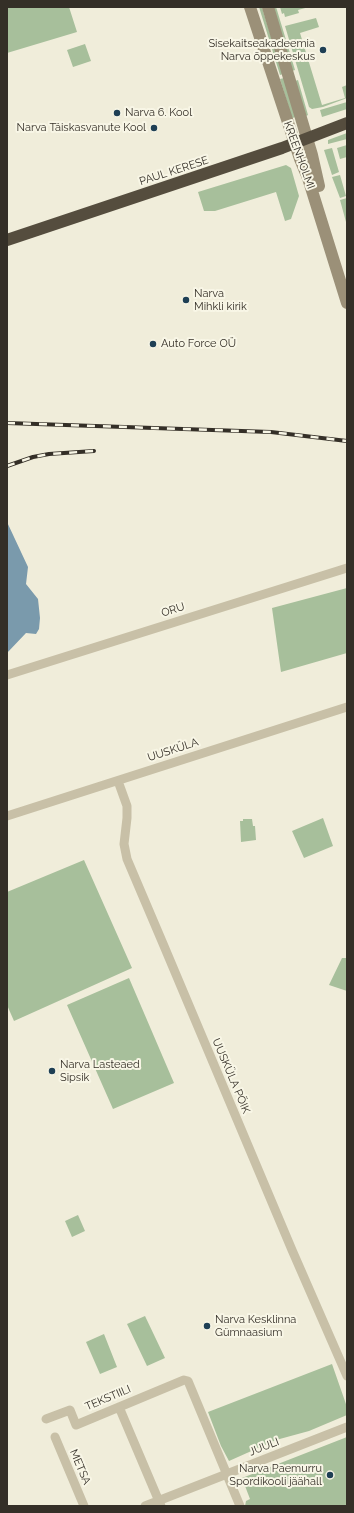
<!DOCTYPE html>
<html>
<head>
<meta charset="utf-8">
<style>
	body { margin:0 }
	#map { position:relative; width:354px; height:1513px; overflow:hidden; background:#f0edda; font-family:Raleway,sans-serif }
	canvas { display:block }
	.frame { position:absolute; inset:0; border:8px solid #342f27; pointer-events:none }
</style>
</head>
<body>
<div id="map">
<canvas width="354" height="1513"></canvas>
<div class="frame"></div>
</div>
<script>
const ctx = document.querySelector('canvas').getContext('2d');
ctx.lineJoin = 'round';
function fillPath(path, color) {
  ctx.fillStyle = color;
  ctx.fill(path, 'evenodd');
}
function shape(rows) {
  const path = new Path2D();
  for (const r of rows) {
    path.moveTo(r[0], r[1]);
    for (let i = 2; i < r.length; i += 2) path.lineTo(r[i], r[i + 1]);
  }
  return path;
}
function strokePath(path, color, width, dash) {
  ctx.strokeStyle = color;
  ctx.lineWidth = width;
  ctx.lineCap = dash ? 'butt' : 'round';
  ctx.setLineDash(dash || []);
  ctx.stroke(path);
}
function drawText(font, color, halo, rows, align = 'center') {
  ctx.font = font + ' Raleway,sans-serif';
  ctx.lineWidth = 4;
  ctx.setLineDash([]);
  ctx.textBaseline = 'middle';
  ctx.strokeStyle = halo;
  ctx.fillStyle = color;
  for (const [text, x, y, turn = 0] of rows) {
    ctx.save();
    ctx.translate(x, y);
    ctx.rotate((+turn || 0) * Math.PI / 180);
    ctx.textAlign = isNaN(turn) ? turn : align;
    if (halo) ctx.strokeText(text, 0, 0);
    ctx.fillText(text, 0, 0);
    ctx.restore();
  }
}
const green = shape([
	[7,7,69,7,77,32,7,53],
	[259,7,262,7,264,14,283,74,280,75],
	[273,7,276,7,277,10,295,70,292,71],
	[280,7,309,7,298,10,299,13,285,17,284,13,282,14],
	[316,18,319,27,300,33,322,105,345,98,342,87,347,85,347,98,323,107,312,109,309,107,285,26],
	[85,44,91,61,73,67,67,50],
	[284,78,296,117,292,118,280,79],
	[298,80,308,115,306,116,295,81],
	[347,102,347,109,322,117,320,110],
	[347,133,347,139,328,144,328,140],
	[347,145,347,157,340,159,337,148],
	[332,148,339,172,332,175,324,150],
	[286,165,291,168,299,196,291,219,285,221,276,192,215,211,204,211,198,192],
	[340,175,346,196,340,198,332,177],
	[347,198,347,221,346,222,340,200],
	[347,588,347,653,281,672,272,608],
	[323,818,333,846,304,858,292,831],
	[243,819,252,819,253,826,255,826,256,840,241,842,240,821,243,821],
	[84,860,132,968,14,1021,7,1005,7,892],
	[342,958,347,958,347,991,329,985],
	[129,978,174,1083,113,1109,67,1005],
	[78,1215,85,1231,72,1237,65,1221],
	[145,1316,165,1358,147,1366,127,1324],
	[104,1334,117,1367,100,1374,86,1342],
	[332,1364,347,1407,347,1415,309,1431,276,1440,229,1461,221,1446,208,1412],
	[347,1437,347,1506,245,1506,246,1501,250,1499,242,1478]
]);
const water = shape([
	[7,522,28,567,26,584,38,599,40,618,39,629,36,634,26,633,7,653]
]);
const street = shape([
	[7,675,347,568],
	[118,781,127,806,127,818,124,844,127,859,164,946,292,1250,347,1376],
	[7,816,347,707],
	[119,1407,161,1506],
	[46,1419,70,1410,76,1425,184,1380,188,1381,240,1506],
	[55,1437,84,1506],
	[145,1506,347,1427]
]);
const secondary = shape([
	[250,7,300,159,308,178,347,303],
	[268,7,312,155,319,186]
]);
const highway = shape([
	[7,240,282,148,347,123]
]);
const rail = shape([
	[7,423,271,432,347,441],
	[7,466,33,457,49,454,94,451]
]);
const markers = [
	[323,50,4,"#1e3f54"],
	[117,113,4,"#1e3f54"],
	[154,128,4,"#1e3f54"],
	[186,300,4,"#1e3f54"],
	[153,344,4,"#1e3f54"],
	[52,1071,4,"#1e3f54"],
	[207,1326,4,"#1e3f54"],
	[330,1475,4,"#1e3f54"]
];
const poiNames = [
	["Sisekaitseakadeemia",315,44,"right"],
	["Narva õppekeskus",315,57,"right"],
	["Narva 6. Kool",125,113],
	["Narva Täiskasvanute Kool",146,128,"right"],
	["Narva",194,294],
	["Mihkli kirik",194,307],
	["Auto Force OÜ",161,344],
	["Narva Lasteaed",60,1065],
	["Sipsik",60,1078],
	["Narva Kesklinna",215,1320],
	["Gümnaasium",215,1333],
	["Narva Paemurru",322,1469,"right"],
	["Spordikooli jäähall",322,1482,"right"]
];
const streetNames = [
	["KREENHOLMI",299,155,70],
	["PAUL KERESE",174,171,-18],
	["ORU",173,610,-18],
	["UUSKÜLA",173,750,-18],
	["UUSKÜLA PÕIK",231,1076,67],
	["TEKSTIILI",108,1398,-23],
	["JUULI",264,1447,-21],
	["METSA",80,1467,67]
];
fillPath(green, '#a7bf9b');
fillPath(water, '#7a9aac');
strokePath(street, '#c8c0a7', 9);
strokePath(secondary, '#9b9078', 12);
strokePath(highway, '#554d3e', 12);
strokePath(rail, '#342f27', 4);
strokePath(rail, '#f8f6e6', 2.5, [8]);
for (const [x, y, r, color] of markers) {
  const dot = new Path2D();
  dot.arc(x, y, r, 0, 2 * Math.PI);
  ctx.fillStyle = color;
  ctx.fill(dot);
  strokePath(dot, '#f8f6e6', 1.5);
}
drawText('11px', '#342f27', '#f8f6e6', poiNames, 'left');
drawText('11px', '#342f27', '#f8f6e6', streetNames);
</script>
</body>
</html>
